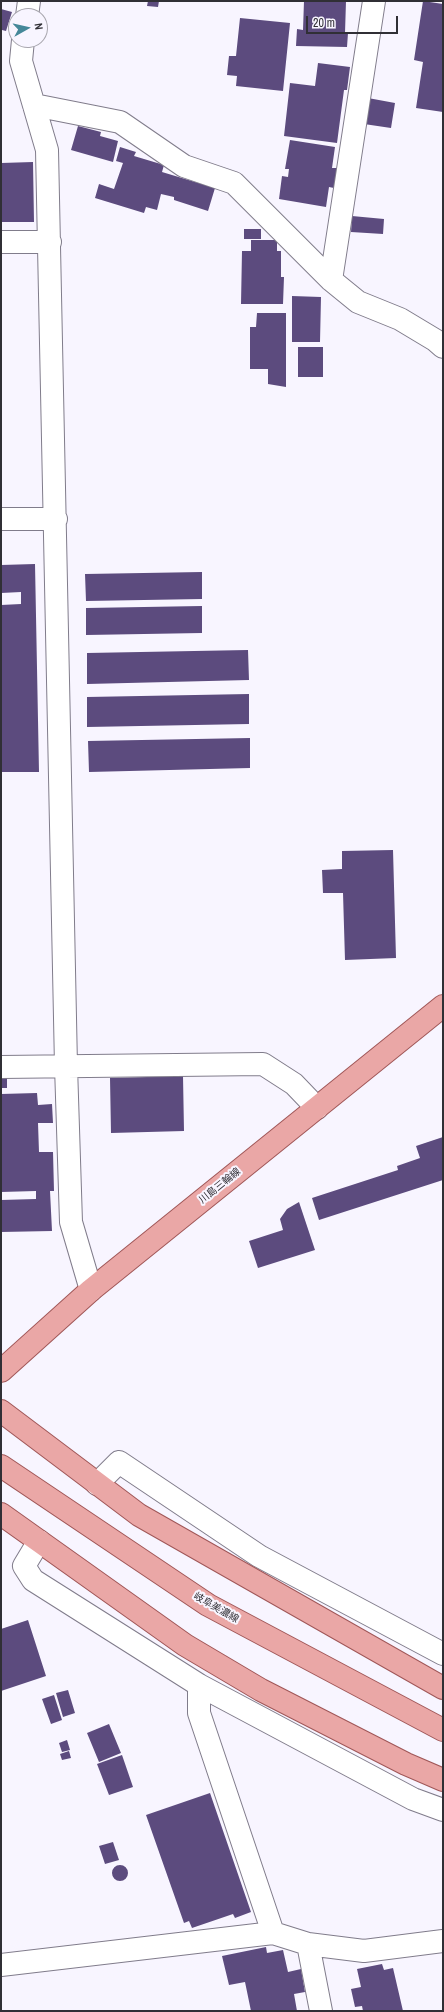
<!DOCTYPE html>
<html>
<head>
<meta charset="utf-8">
<style>
	body { margin:0 }
	#map { position:relative; width:444px; height:2012px; overflow:hidden; background:#f8f5ff; font-family:"Archivo Narrow",sans-serif }
	canvas { display:block }
	.frame { position:absolute; inset:0; border:2px solid #302f35; pointer-events:none }
	.north { position:absolute; left:8px; top:8px; width:40px; height:40px; box-sizing:border-box; background:#f8f5ff; border:1px solid #a8a6ae; border-radius:50%; rotate:82deg; font-size:11px; font-weight:700; line-height:16px; text-align:center; color:#302f35 }
	.north::after { content:''; display:block; margin:auto; width:14px; height:18px; background:#458899; clip-path:polygon(50% 0,100% 100%,50% 72%,0 100%) }
	.scale { position:absolute; left:306px; top:16px; width:92px; height:18px; box-sizing:border-box; border:2px solid #302f35; border-top:0; padding-left:5px; font-size:12px; line-height:14px; white-space:nowrap; color:#302f35; -webkit-text-stroke:3px #f8f5ff; paint-order:stroke }
</style>
</head>
<body>
<div id="map">
<canvas width="444" height="2012"></canvas>
<div class="frame"></div>
<div class="north">N</div>
<div class="scale">20 m</div>
</div>
<script>
const ctx = document.querySelector('canvas').getContext('2d');
ctx.lineJoin = 'round';
function fillPath(path, color) {
  ctx.fillStyle = color;
  ctx.fill(path, 'evenodd');
}
function shape(rows) {
  const path = new Path2D();
  for (const r of rows) {
    if (r.length === 3) {
      path.moveTo(r[0] + r[2], r[1]);
      path.arc(r[0], r[1], r[2], 0, 2 * Math.PI);
      continue;
    }
    path.moveTo(r[0], r[1]);
    for (let i = 2; i < r.length; i += 2) path.lineTo(r[i], r[i + 1]);
  }
  return path;
}
function strokePath(path, color, width, dash) {
  ctx.strokeStyle = color;
  ctx.lineWidth = width;
  ctx.lineCap = dash ? 'butt' : 'round';
  ctx.setLineDash(dash || []);
  ctx.stroke(path);
}
function drawText(font, color, halo, rows, align = 'center') {
  ctx.font = font + ' "Archivo Narrow","Noto Sans JP",sans-serif';
  ctx.lineWidth = 4;
  ctx.setLineDash([]);
  ctx.textBaseline = 'middle';
  ctx.strokeStyle = halo;
  ctx.fillStyle = color;
  for (const [text, x, y, turn = 0] of rows) {
    ctx.save();
    ctx.translate(x, y);
    ctx.rotate((+turn || 0) * Math.PI / 180);
    ctx.textAlign = isNaN(turn) ? turn : align;
    if (halo) ctx.strokeText(text, 0, 0);
    ctx.fillText(text, 0, 0);
    ctx.restore();
  }
}
const building = shape([
	[148,1,159,1,158,7,147,6],
	[304,1,346,1,345,33,348,33,347,47,296,46,297,29,303,30],
	[423,1,443,4,443,112,416,108,423,62,414,60],
	[1,9,12,12,6,31,2,30,1,33],
	[240,18,290,23,283,91,236,86,237,76,227,75,229,56,236,56],
	[318,63,350,67,347,90,344,90,337,143,284,136,290,83,315,86],
	[368,98,395,103,391,128,364,124],
	[78,126,101,132,100,136,118,141,113,162,71,150],
	[290,140,335,147,332,168,337,168,334,188,329,187,326,207,279,199,282,176,288,177,289,169,285,169],
	[120,147,136,152,134,156,164,165,162,172,215,188,208,211,174,200,174,197,161,194,157,210,146,207,144,213,95,198,99,184,114,189,123,163,116,161],
	[33,162,34,222,1,222,1,163],
	[352,216,384,219,383,234,351,232],
	[244,229,261,229,261,239,244,239],
	[251,240,277,240,277,251,281,251,281,277,284,277,283,304,241,304,242,251,251,251],
	[292,296,321,297,320,342,292,342],
	[257,313,286,313,286,387,268,384,268,369,250,369,250,327,256,327],
	[298,347,323,347,323,377,298,377],
	[35,564,39,772,1,772,1,605,21,604,21,592,1,593,1,565],
	[202,572,202,599,86,601,85,574],
	[202,606,202,633,86,635,86,608],
	[248,650,249,680,87,684,87,653],
	[249,694,249,724,87,727,87,697],
	[250,738,250,768,89,772,88,741],
	[393,850,396,958,345,960,343,893,323,893,322,870,342,869,342,851],
	[7,1076,7,1088,1,1088,1,1077],
	[183,1076,184,1131,111,1133,110,1078],
	[37,1093,38,1105,52,1104,53,1123,38,1123,39,1152,53,1152,54,1191,50,1191,52,1231,1,1232,1,1200,36,1199,36,1191,1,1192,1,1094],
	[443,1137,443,1180,319,1220,312,1198,398,1170,397,1166,420,1158,416,1146],
	[299,1202,315,1250,258,1268,249,1241,283,1230,280,1219,287,1209],
	[28,1620,46,1676,1,1691,1,1629],
	[68,1690,75,1713,63,1717,56,1693],
	[54,1695,62,1720,51,1724,42,1699],
	[109,1724,121,1753,99,1762,87,1733],
	[67,1740,70,1750,62,1752,59,1743],
	[69,1751,71,1758,62,1760,60,1754],
	[122,1755,133,1787,109,1795,97,1764],
	[210,1793,251,1912,235,1918,233,1914,192,1928,189,1921,184,1923,146,1815],
	[113,1842,119,1860,105,1864,99,1846],
	[120,1873,8],
	[266,1947,267,1953,283,1950,288,1972,301,1969,305,1992,294,1994,297,2011,251,2011,245,1982,229,1985,222,1956],
	[382,1964,384,1970,393,1968,403,2011,363,2011,362,2006,355,2007,351,1989,361,1987,357,1969]
]);
const street = shape([
	[27,16,29,1],
	[23,40,21,61,47,150,66,1066,71,1222,91,1290],
	[34,105,120,122,184,166,234,183,331,280,358,302,400,319,435,340,443,347],
	[1,242,50,242],
	[331,280,374,1],
	[1,519,56,519],
	[1,1067,263,1064,294,1084,317,1108],
	[97,1484,119,1462,259,1556,443,1654],
	[39,1541,24,1566,33,1580,199,1685,413,1799,443,1810],
	[199,1685,199,1713,273,1933],
	[308,1944,321,2011],
	[1,1965,273,1933,308,1944,364,1951,443,1941]
]);
const primary = shape([
	[1,1371,91,1290,443,1006],
	[1,1411,139,1515,443,1688],
	[1,1466,208,1605,443,1730],
	[1,1514,185,1645,261,1690,406,1764,443,1780]
]);
const streetNames = [
	["川島三輪線",220,1186,-39],
	["岐阜美濃線",216,1608,30]
];
fillPath(building, '#5c4b7e');
strokePath(street, '#807c8b', 24);
strokePath(primary, '#a05758', 24);
strokePath(street, '#fff', 22);
strokePath(primary, '#eaa7a6', 22);
drawText('10px', '#302f35', '#f8f5ff', streetNames);
</script>
</body>
</html>
